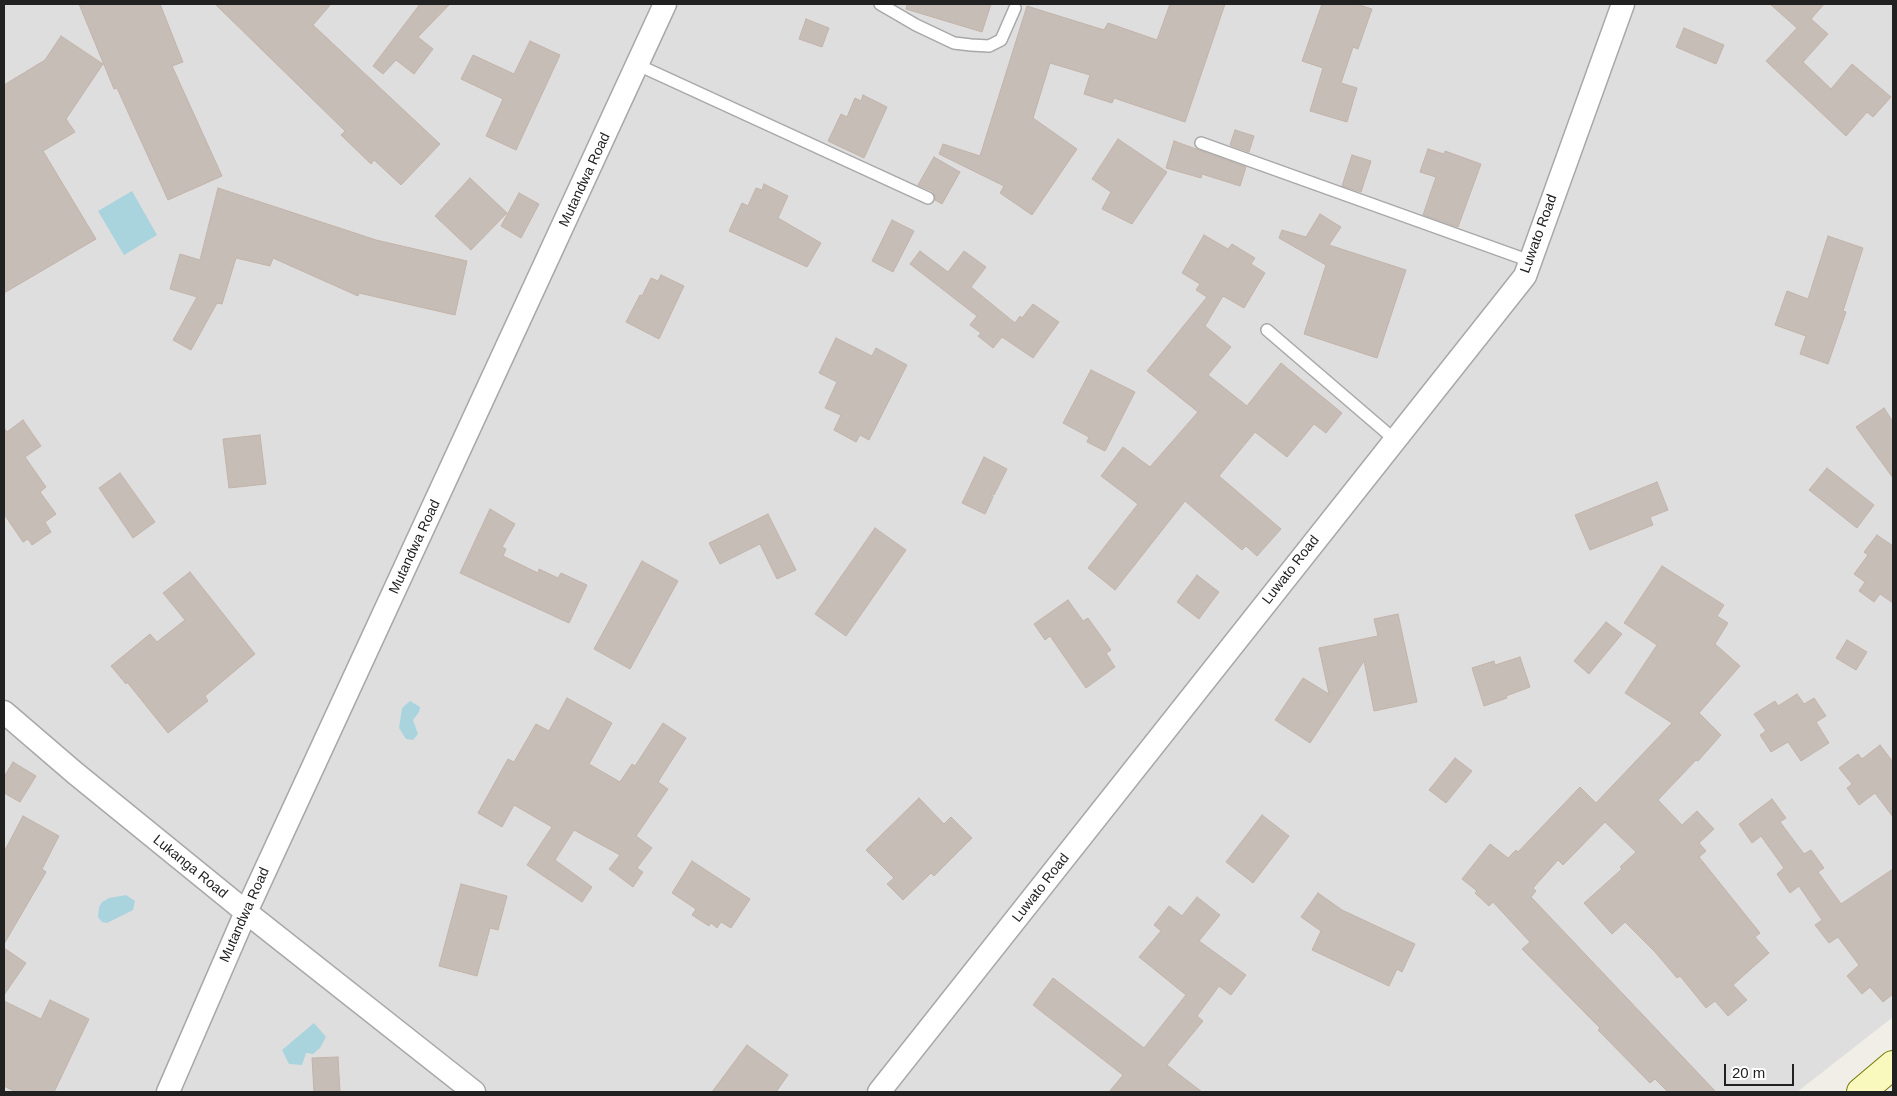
<!DOCTYPE html>
<html>
<head>
<meta charset="utf-8">
<style>
	body { margin:0 }
	#map { position:relative; width:1897px; height:1096px; overflow:hidden; background:#f1eee8; font-family:Arial,sans-serif }
	canvas { display:block }
	.frame { position:absolute; inset:0; border:5px solid #212121; pointer-events:none }
	.scale { position:absolute; left:1724px; top:1064px; width:70px; height:22px; box-sizing:border-box; border:2px solid #212121; border-top:0; padding-left:6px; font-size:15px; line-height:18px; white-space:nowrap; color:#212121; -webkit-text-stroke:4px #fff; paint-order:stroke }
</style>
</head>
<body>
<div id="map">
<canvas width="1897" height="1096"></canvas>
<div class="frame"></div>
<div class="scale">20 m</div>
</div>
<script>
const ctx = document.querySelector('canvas').getContext('2d');
ctx.lineJoin = 'round';
function fillPath(path, color) {
  ctx.fillStyle = color;
  ctx.fill(path, 'evenodd');
}
function shape(rows) {
  const path = new Path2D();
  for (const r of rows) {
    path.moveTo(r[0], r[1]);
    for (let i = 2; i < r.length; i += 2) path.lineTo(r[i], r[i + 1]);
  }
  return path;
}
function strokePath(path, color, width, dash) {
  ctx.strokeStyle = color;
  ctx.lineWidth = width;
  ctx.lineCap = dash ? 'butt' : 'round';
  ctx.setLineDash(dash || []);
  ctx.stroke(path);
}
function drawText(font, color, halo, rows, align = 'center') {
  ctx.font = font + ' Arial,sans-serif';
  ctx.lineWidth = 4.5;
  ctx.setLineDash([]);
  ctx.textBaseline = 'middle';
  ctx.strokeStyle = halo;
  ctx.fillStyle = color;
  for (const [text, x, y, turn = 0] of rows) {
    ctx.save();
    ctx.translate(x, y);
    ctx.rotate((+turn || 0) * Math.PI / 180);
    ctx.textAlign = isNaN(turn) ? turn : align;
    if (halo) ctx.strokeText(text, 0, 0);
    ctx.fillText(text, 0, 0);
    ctx.restore();
  }
}
const residential = shape([
	[4,4,1893,4,1893,1017,1797,1092,4,1092]
]);
const water = shape([
	[132,191,157,235,124,255,98,211],
	[410,701,420,707,419,712,413,720,418,734,413,740,406,739,399,728,402,708],
	[126,895,135,901,133,910,107,923,102,922,98,917,99,907,102,902,109,898],
	[314,1023,326,1037,320,1048,313,1054,306,1053,302,1065,289,1064,282,1050]
]);
const building = shape([
	[79,4,160,4,183,62,172,66,222,176,168,200,117,88,114,89,79,4],
	[215,4,331,4,313,25,440,144,401,185,374,160,371,164,341,135,345,131,215,4],
	[420,4,450,4,418,37,433,49,414,74,396,60,383,74,373,66,420,4],
	[907,4,991,4,982,32,906,9,907,4],
	[1170,4,1225,4,1185,122,1114,98,1112,103,1084,94,1090,75,1050,63,1033,118,1077,149,1032,215,1000,193,1004,186,939,154,943,144,980,156,1027,6,1104,30,1108,23,1157,40,1170,4],
	[1322,4,1357,4,1372,9,1358,49,1353,47,1341,83,1357,88,1347,122,1310,111,1323,68,1302,61,1322,4],
	[1770,4,1824,4,1811,19,1828,34,1803,62,1831,89,1852,64,1891,97,1873,117,1867,112,1846,136,1766,61,1797,28,1770,4],
	[806,19,829,28,822,47,799,39,806,19],
	[1684,28,1724,45,1716,64,1676,47,1684,28],
	[61,36,103,64,66,119,75,132,43,151,96,239,4,293,4,85,45,60,61,36],
	[530,41,560,55,516,150,486,136,503,99,461,79,473,55,514,74,530,41],
	[863,95,887,107,864,158,828,141,841,114,847,117,855,98,861,101,863,95],
	[1235,130,1254,136,1249,152,1230,145,1235,130],
	[1118,139,1167,172,1132,224,1102,209,1111,192,1092,179,1118,139],
	[1174,141,1246,167,1240,186,1202,174,1201,178,1166,168,1174,141],
	[1428,149,1444,154,1445,151,1481,164,1458,227,1423,215,1436,177,1420,172,1428,149],
	[1352,155,1371,161,1361,192,1342,186,1352,155],
	[934,157,960,172,942,204,935,200,934,194,932,191,918,185,934,157],
	[470,178,507,213,471,250,435,216,470,178],
	[764,184,788,196,778,218,821,243,807,267,729,231,742,203,748,206,756,188,762,190,764,184],
	[218,188,376,240,467,261,455,315,359,293,358,296,273,258,270,266,236,258,222,304,217,303,191,350,173,340,197,297,170,289,180,254,200,260,218,188],
	[519,193,539,204,521,238,501,226,519,193],
	[1320,214,1341,227,1329,245,1406,270,1377,358,1304,334,1326,265,1279,238,1282,230,1306,237,1320,214],
	[892,220,914,231,893,272,872,261,892,220],
	[1204,235,1228,249,1232,244,1255,258,1251,264,1265,273,1244,308,1223,296,1205,326,1231,347,1208,375,1247,406,1281,363,1342,413,1326,433,1314,424,1287,457,1255,432,1219,476,1281,529,1257,556,1246,546,1242,550,1185,501,1115,590,1088,568,1138,504,1101,476,1123,447,1150,467,1198,412,1147,371,1207,297,1196,290,1200,284,1182,273,1204,235],
	[1828,236,1863,248,1843,311,1846,312,1828,364,1800,354,1806,336,1775,325,1787,291,1808,299,1828,236],
	[920,251,948,272,964,251,986,267,971,287,1015,323,1020,316,1022,318,1033,304,1059,322,1033,358,1002,337,993,348,978,336,981,333,970,325,977,316,910,264,920,251],
	[661,275,684,286,659,339,626,322,640,295,642,296,651,278,658,281,661,275],
	[836,338,872,356,876,348,907,365,869,440,860,435,856,442,834,430,841,415,825,408,837,382,819,373,836,338],
	[1091,370,1135,392,1105,451,1087,442,1089,437,1063,423,1091,370],
	[1884,408,1893,422,1893,478,1856,427,1884,408],
	[23,420,41,446,25,457,46,487,40,492,56,514,45,522,51,532,32,545,28,539,23,542,4,514,4,428,7,432,23,420],
	[260,435,266,484,229,488,223,439,260,435],
	[984,457,1007,469,994,495,991,493,993,497,985,514,962,503,984,457],
	[1827,468,1874,505,1857,528,1809,490,1827,468],
	[120,473,155,522,133,538,99,488,120,473],
	[1657,482,1668,510,1650,517,1653,525,1590,550,1575,515,1657,482],
	[490,509,515,524,502,547,506,549,503,556,538,573,539,569,558,578,561,573,587,585,569,623,460,573,490,509],
	[768,514,796,570,777,579,760,544,720,564,709,543,768,514],
	[875,528,906,550,846,636,815,614,875,528],
	[1877,535,1893,546,1893,603,1880,594,1874,602,1859,591,1865,582,1854,574,1868,555,1864,552,1877,535],
	[642,561,678,581,630,669,594,649,642,561],
	[1662,566,1724,605,1717,616,1728,623,1715,644,1740,666,1699,713,1721,735,1698,761,1696,760,1658,800,1682,825,1697,811,1714,829,1699,843,1706,851,1699,857,1760,933,1755,937,1769,953,1733,985,1747,1000,1728,1016,1715,1001,1706,1008,1680,976,1677,978,1655,952,1625,922,1612,934,1584,903,1622,869,1620,867,1636,852,1605,822,1563,865,1558,860,1533,888,1536,891,1531,897,1716,1092,1668,1092,1655,1079,1650,1083,1598,1030,1600,1028,1522,949,1530,942,1493,902,1489,906,1475,893,1477,891,1462,879,1490,844,1508,858,1516,850,1518,852,1580,787,1596,803,1672,723,1625,693,1657,645,1624,623,1662,566],
	[190,572,255,654,205,696,208,701,168,733,127,682,126,684,111,666,150,634,157,642,185,620,163,593,190,572],
	[1197,575,1219,592,1199,619,1177,602,1197,575],
	[1068,600,1083,621,1088,618,1111,650,1106,653,1115,667,1086,688,1050,636,1045,640,1034,624,1068,600],
	[1398,614,1417,702,1374,711,1364,661,1310,743,1275,720,1303,678,1329,694,1319,648,1378,636,1374,619,1398,614],
	[1606,622,1622,634,1589,674,1574,661,1606,622],
	[1847,640,1867,652,1856,670,1836,658,1847,640],
	[1520,657,1530,687,1506,696,1507,698,1484,706,1472,668,1494,661,1495,665,1520,657],
	[1797,694,1804,704,1814,698,1826,716,1816,722,1829,743,1801,761,1788,742,1771,752,1760,735,1766,731,1754,714,1775,701,1778,706,1797,694],
	[567,698,612,723,589,764,620,782,632,764,635,766,663,723,686,738,658,782,668,789,636,836,652,848,637,868,643,872,633,887,609,869,620,855,574,830,555,860,592,887,582,902,527,865,552,827,514,805,502,827,478,813,508,759,514,762,536,724,549,731,567,698],
	[1880,745,1893,762,1893,817,1875,793,1859,805,1847,788,1852,784,1839,768,1858,754,1862,759,1880,745],
	[1455,758,1472,771,1446,803,1429,790,1455,758],
	[13,762,36,776,20,802,4,793,4,777,13,762],
	[919,798,944,824,951,817,972,838,934,876,931,873,903,900,887,884,894,878,866,850,919,798],
	[1772,799,1786,818,1780,822,1804,854,1811,850,1824,868,1818,872,1841,904,1893,869,1893,994,1883,1002,1870,987,1862,994,1847,976,1859,965,1838,937,1829,943,1815,925,1822,920,1799,886,1790,893,1777,874,1784,868,1761,836,1752,843,1739,824,1772,799],
	[1262,815,1289,836,1253,883,1226,862,1262,815],
	[23,816,59,836,42,869,46,872,4,944,4,852,23,816],
	[692,861,750,899,731,928,721,922,717,928,711,923,709,926,692,915,696,909,672,893,692,861],
	[461,884,507,896,498,930,490,928,477,976,439,966,461,884],
	[1318,893,1342,910,1415,944,1402,972,1397,969,1389,986,1312,950,1321,931,1301,917,1318,893],
	[1197,897,1220,915,1199,941,1246,975,1231,995,1219,986,1197,1016,1203,1021,1167,1065,1202,1092,1109,1092,1123,1075,1033,1005,1053,978,1144,1048,1186,995,1139,957,1161,931,1154,925,1169,906,1182,916,1197,897],
	[4,948,26,963,4,995,4,948],
	[50,1000,89,1019,54,1092,16,1092,4,1086,4,1001,41,1019,50,1000],
	[747,1045,788,1075,776,1092,712,1092,747,1045],
	[338,1057,340,1092,314,1092,312,1058,338,1057]
]);
const lane = shape([
	[880,4,916,25,954,43,971,45,989,46,1001,40,1015,8],
	[638,65,928,198],
	[1201,143,1530,261],
	[1267,330,1394,439]
]);
const street = shape([
	[4,712,75,773,246,912,474,1092],
	[168,1092,246,912,665,4],
	[879,1092,1525,276,1623,4]
]);
const secondary = shape([
	[1861,1092,1893,1065]
]);
const streetNames = [
	["Mutandwa Road",585,180,-65],
	["Luwato Road",1539,234,-70],
	["Mutandwa Road",415,547,-65],
	["Luwato Road",1291,570,-52],
	["Lukanga Road",190,867,39],
	["Luwato Road",1041,888,-52],
	["Mutandwa Road",245,915,-66]
];
fillPath(residential, '#dfdede');
fillPath(water, '#a9d4de');
fillPath(building, '#c6bdb7');
strokePath(building, '#c3b4aa', 1);
strokePath(lane, '#a8a8a8', 14);
strokePath(street, '#a8a8a8', 25);
strokePath(secondary, '#727a06', 30);
strokePath(lane, '#fff', 11);
strokePath(street, '#fff', 22);
strokePath(secondary, '#f9f9be', 28);
drawText('14px', '#212121', '#fff', streetNames);
</script>
</body>
</html>
